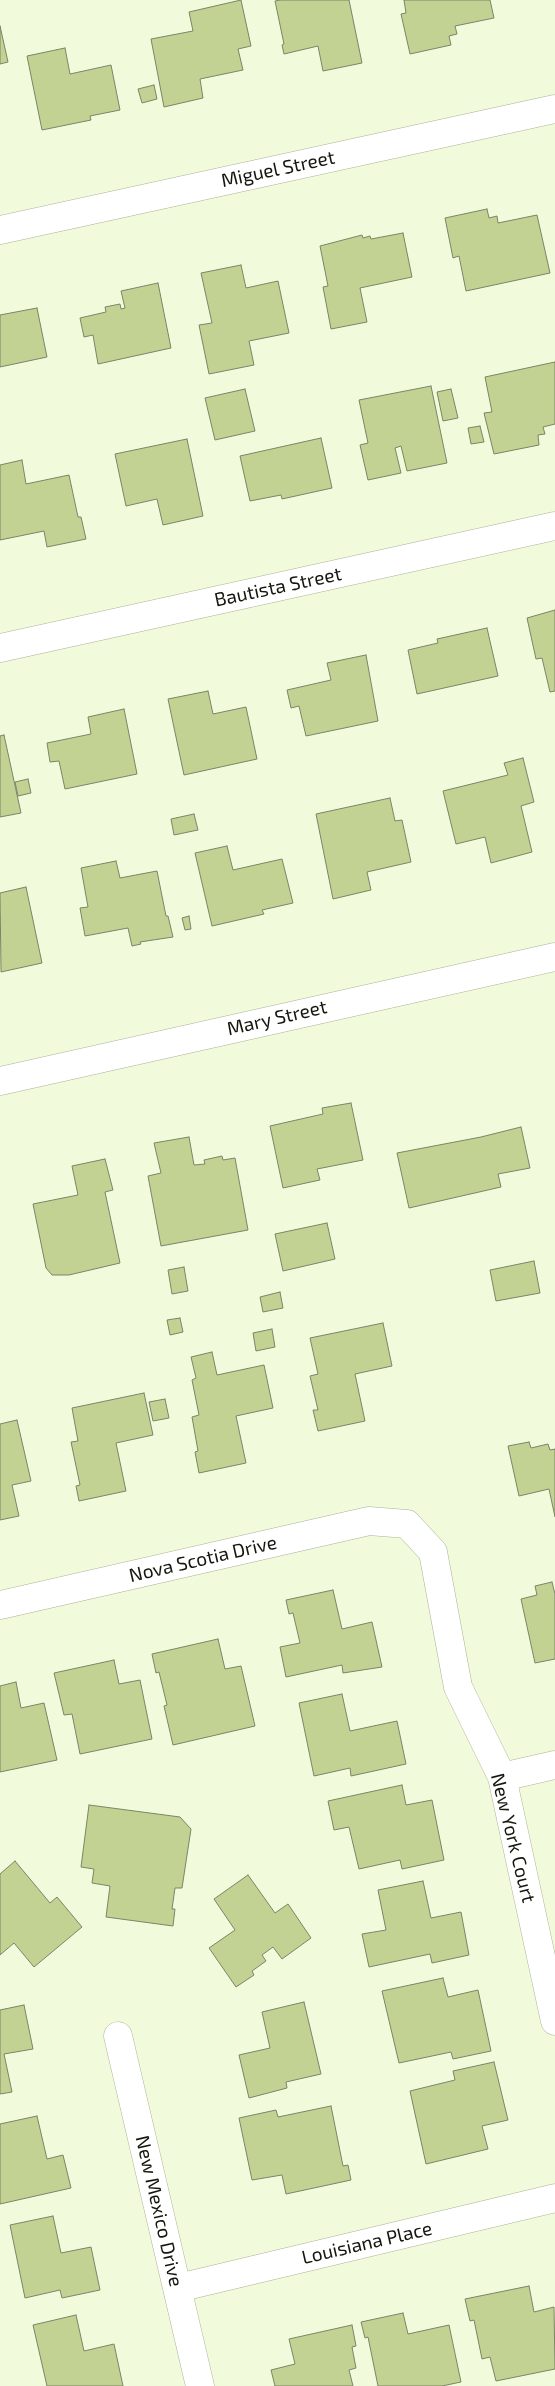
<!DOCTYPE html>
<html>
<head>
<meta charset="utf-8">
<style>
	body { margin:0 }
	canvas { display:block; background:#f1fbdb }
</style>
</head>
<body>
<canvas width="555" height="2386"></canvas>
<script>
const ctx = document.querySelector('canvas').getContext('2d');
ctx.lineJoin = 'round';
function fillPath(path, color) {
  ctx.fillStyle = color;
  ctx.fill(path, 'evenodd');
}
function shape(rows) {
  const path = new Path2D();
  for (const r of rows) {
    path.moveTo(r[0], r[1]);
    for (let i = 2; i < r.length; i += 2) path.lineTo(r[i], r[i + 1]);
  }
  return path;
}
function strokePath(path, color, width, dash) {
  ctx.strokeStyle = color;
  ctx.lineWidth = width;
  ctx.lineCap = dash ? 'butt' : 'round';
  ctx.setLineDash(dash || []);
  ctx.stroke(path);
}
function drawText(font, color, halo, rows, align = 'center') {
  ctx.font = font + ' "Exo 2",sans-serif';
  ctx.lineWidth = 5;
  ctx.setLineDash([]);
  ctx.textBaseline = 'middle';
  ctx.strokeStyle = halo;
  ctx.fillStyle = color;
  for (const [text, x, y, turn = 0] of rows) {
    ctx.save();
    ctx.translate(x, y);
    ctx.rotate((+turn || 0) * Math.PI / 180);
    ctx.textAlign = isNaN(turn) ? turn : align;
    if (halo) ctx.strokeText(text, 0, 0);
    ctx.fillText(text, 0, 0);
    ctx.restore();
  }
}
const building = shape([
	[241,0,251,46,238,49,243,70,200,79,203,98,164,107,151,39,193,31,189,12,241,0],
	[280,0,349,0,362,63,323,71,318,46,284,54,282,45,284,44,275,1,280,0],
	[404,0,490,0,494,18,455,26,457,34,449,36,451,45,410,54,401,14,406,13,404,0],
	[0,26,8,62,0,64,0,26],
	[65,48,70,74,111,65,120,110,90,116,91,120,42,130,27,56,65,48],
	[154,85,157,99,142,103,138,89,154,85],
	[487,209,489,218,497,216,498,223,537,215,550,273,466,291,459,256,453,258,445,218,487,209],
	[403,233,412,277,360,288,367,322,331,329,323,287,328,286,320,246,362,235,363,238,370,236,371,239,403,233],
	[241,265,246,288,278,281,289,333,249,341,254,365,209,374,199,325,212,323,201,273,241,265],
	[158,283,171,348,98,364,93,335,84,337,80,318,106,312,105,307,120,304,121,309,125,308,121,291,158,283],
	[37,308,47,357,0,367,0,315,37,308],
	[555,362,555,424,543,427,545,434,538,435,539,445,494,454,484,413,492,412,485,377,555,362],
	[431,386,447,463,407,471,401,446,395,448,401,473,368,480,360,445,368,443,359,400,431,386],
	[245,389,255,431,215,440,205,398,245,389],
	[451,389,458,418,443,421,437,392,451,389],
	[480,426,484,442,471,444,468,428,480,426],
	[321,438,332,488,282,499,281,495,250,501,240,456,321,438],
	[187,439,203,516,163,525,157,499,126,506,115,454,187,439],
	[22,460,26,484,69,475,78,517,81,517,86,539,47,547,44,531,0,540,0,465,22,460],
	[555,610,555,691,550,692,542,658,536,659,527,618,555,610],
	[487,628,498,676,417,694,408,650,438,643,437,639,487,628],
	[366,655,378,721,306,736,299,706,291,708,287,690,331,680,327,663,366,655],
	[208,691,213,714,246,707,257,759,184,775,168,699,208,691],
	[124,709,137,774,65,789,59,761,50,762,47,743,91,734,88,717,124,709],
	[4,735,21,813,0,817,0,736,4,735],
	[523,758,534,802,521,806,532,852,491,863,485,837,456,844,443,791,508,775,504,763,523,758],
	[28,779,31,793,18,796,15,782,28,779],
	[390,798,395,821,402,820,411,862,367,872,371,890,333,899,316,814,390,798],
	[194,814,198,830,174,835,171,819,194,814],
	[227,846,233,870,282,859,293,903,262,910,264,914,212,926,195,853,227,846],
	[116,861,120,878,157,871,166,916,168,916,173,937,140,942,141,944,132,946,128,928,85,936,80,908,88,907,81,868,116,861],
	[26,887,42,963,1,972,0,893,26,887],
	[189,916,191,929,185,930,182,918,189,916],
	[351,1103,363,1160,317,1169,320,1180,283,1188,270,1126,323,1114,322,1108,351,1103],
	[521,1127,530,1168,498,1174,501,1187,409,1208,397,1153,481,1137,521,1127],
	[189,1137,194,1165,205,1164,204,1160,222,1156,223,1160,235,1158,248,1230,161,1246,148,1176,161,1173,154,1143,189,1137],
	[105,1159,113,1190,105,1192,120,1263,69,1275,52,1275,46,1268,33,1204,78,1195,72,1166,105,1159],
	[327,1223,335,1259,283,1271,275,1234,327,1223],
	[534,1261,540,1293,496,1301,490,1270,534,1261],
	[184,1267,188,1291,172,1294,168,1270,184,1267],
	[280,1292,283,1308,263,1312,260,1297,280,1292],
	[180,1318,183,1332,170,1335,167,1320,180,1318],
	[383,1323,392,1366,355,1374,365,1421,318,1431,313,1410,318,1410,310,1376,318,1374,310,1338,383,1323],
	[272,1329,275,1347,256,1351,253,1333,272,1329],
	[212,1352,217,1375,264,1365,273,1408,236,1416,246,1463,199,1473,195,1452,198,1451,192,1417,199,1415,192,1380,196,1378,191,1357,212,1352],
	[144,1393,153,1435,116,1443,126,1491,79,1501,76,1486,80,1485,71,1442,78,1441,72,1408,144,1393],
	[165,1399,169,1418,153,1421,149,1402,165,1399],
	[17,1420,31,1481,12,1485,19,1516,0,1520,0,1424,17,1420],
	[529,1442,531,1448,548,1444,550,1450,555,1449,555,1517,549,1489,519,1496,508,1446,529,1442],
	[552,1582,555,1594,555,1659,535,1663,521,1599,537,1595,535,1586,552,1582],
	[333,1590,342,1629,372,1622,382,1667,343,1673,342,1665,286,1677,280,1647,300,1643,293,1613,289,1614,286,1600,333,1590],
	[218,1639,225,1669,241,1666,255,1726,173,1745,164,1706,167,1705,159,1672,156,1673,152,1654,218,1639],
	[114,1660,119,1684,140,1680,152,1739,80,1754,72,1714,64,1715,54,1673,114,1660],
	[16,1682,21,1708,44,1703,57,1760,0,1772,0,1686,16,1682],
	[342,1694,350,1731,397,1721,406,1764,351,1776,350,1768,314,1776,299,1703,342,1694],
	[402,1785,406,1805,432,1800,444,1860,402,1869,400,1860,359,1869,349,1827,334,1830,328,1801,402,1785],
	[89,1805,180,1817,191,1829,182,1888,175,1888,172,1909,175,1909,173,1926,106,1917,110,1886,92,1883,94,1869,81,1867,89,1805],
	[15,1861,50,1903,57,1897,82,1927,34,1967,14,1943,0,1955,0,1874,15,1861],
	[248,1875,275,1913,288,1904,311,1938,282,1959,273,1947,262,1955,266,1961,252,1971,254,1975,236,1987,209,1948,235,1930,214,1899,248,1875],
	[423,1881,431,1918,461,1912,469,1955,432,1963,430,1954,369,1967,362,1934,386,1930,378,1890,423,1881],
	[443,1978,448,1997,478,1990,491,2051,453,2059,451,2052,399,2063,382,1991,443,1978],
	[304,2002,321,2074,286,2082,287,2088,249,2098,239,2055,270,2048,262,2012,304,2002],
	[24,2005,33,2049,4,2054,12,2092,0,2094,0,2010,24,2005],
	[494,2062,508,2120,482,2126,488,2149,426,2164,410,2091,455,2080,453,2071,494,2062],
	[331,2106,343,2166,348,2165,351,2180,286,2194,282,2175,252,2180,239,2118,276,2110,278,2117,331,2106],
	[37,2116,47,2159,63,2155,71,2188,0,2204,0,2124,37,2116],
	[53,2216,61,2253,91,2247,100,2290,62,2298,60,2290,25,2298,10,2225,53,2216],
	[529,2286,534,2312,554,2307,555,2369,496,2381,490,2357,482,2359,474,2320,470,2321,465,2299,529,2286],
	[403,2313,408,2334,449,2325,461,2382,442,2386,378,2386,368,2337,365,2338,361,2322,403,2313],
	[76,2315,84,2351,114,2344,123,2386,47,2386,33,2325,76,2315],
	[352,2325,356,2346,352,2347,356,2368,349,2370,353,2386,275,2386,271,2370,295,2364,289,2339,352,2325]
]);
const street = shape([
	[0,230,555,109],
	[0,648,555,526],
	[0,1605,369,1521,407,1524,433,1552,458,1687,502,1777,555,2021],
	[502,1777,555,1765],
	[118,2036,200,2386],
	[178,2288,555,2198]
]);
const secondary = shape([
	[0,1081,555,957]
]);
const streetNames = [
	["Miguel Street",278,169,-12],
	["Bautista Street",278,587,-12],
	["Mary Street",277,1018,-13],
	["Nova Scotia Drive",203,1559,-13],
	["New York Court",513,1838,76],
	["New Mexico Drive",159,2211,77],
	["Louisiana Place",367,2243,-13]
];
fillPath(building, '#c1d292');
strokePath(building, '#7c8468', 1);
strokePath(street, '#aab396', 29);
strokePath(secondary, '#aab396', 29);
strokePath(street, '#fff', 28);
strokePath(secondary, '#fff', 28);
drawText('19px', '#14170d', '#fff', streetNames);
</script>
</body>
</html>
